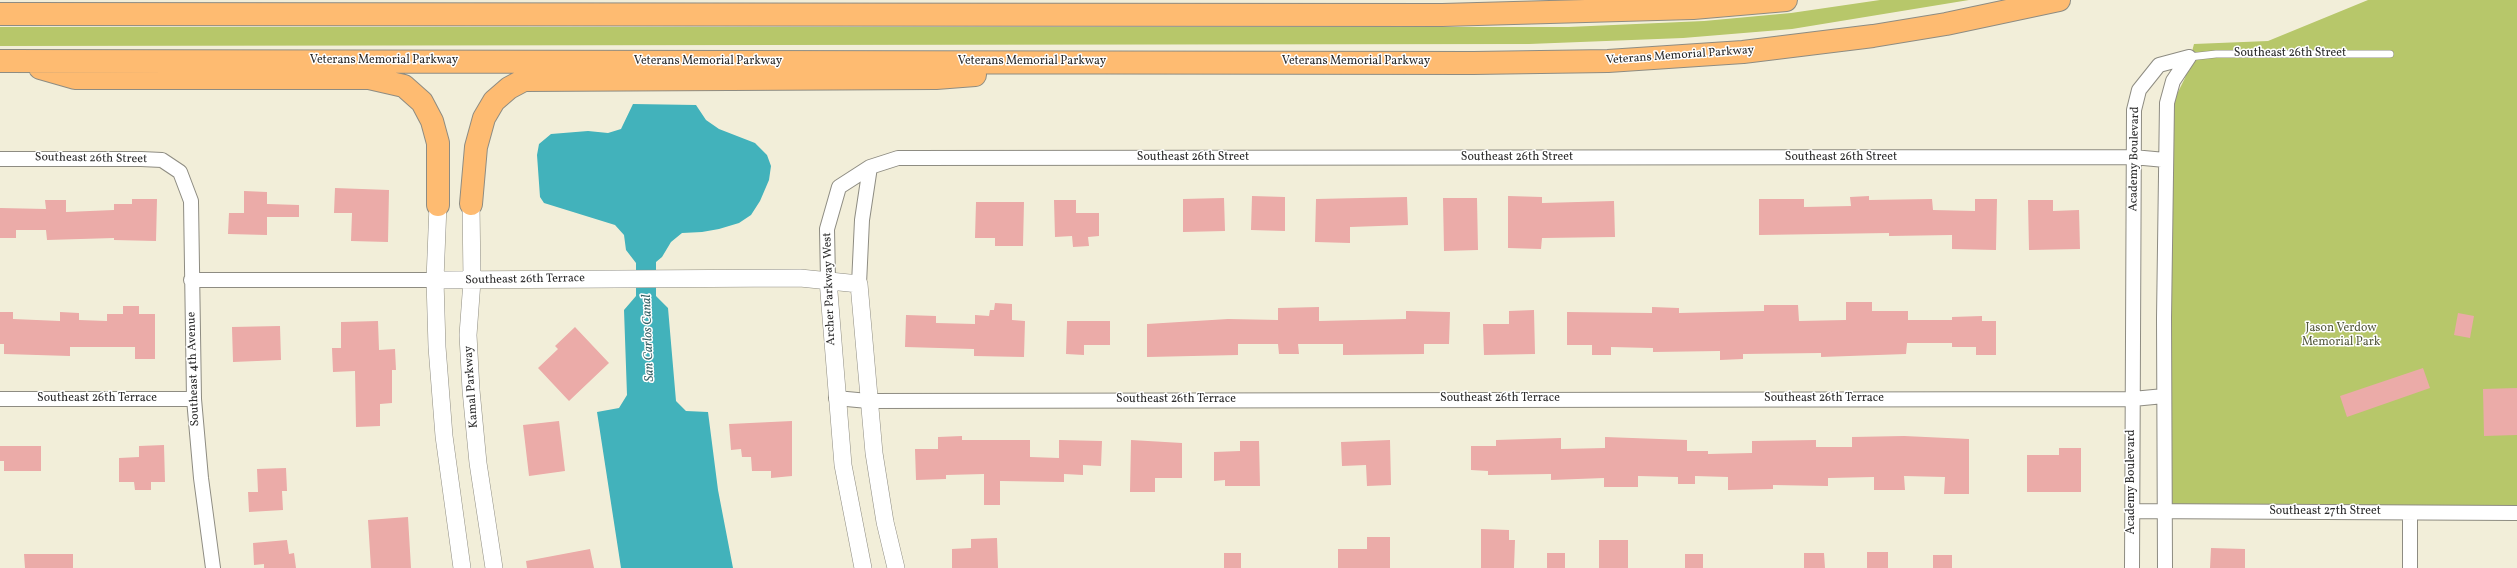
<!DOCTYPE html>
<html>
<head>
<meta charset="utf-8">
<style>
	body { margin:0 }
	canvas { display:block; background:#f2eed9 }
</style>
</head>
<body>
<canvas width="2517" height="568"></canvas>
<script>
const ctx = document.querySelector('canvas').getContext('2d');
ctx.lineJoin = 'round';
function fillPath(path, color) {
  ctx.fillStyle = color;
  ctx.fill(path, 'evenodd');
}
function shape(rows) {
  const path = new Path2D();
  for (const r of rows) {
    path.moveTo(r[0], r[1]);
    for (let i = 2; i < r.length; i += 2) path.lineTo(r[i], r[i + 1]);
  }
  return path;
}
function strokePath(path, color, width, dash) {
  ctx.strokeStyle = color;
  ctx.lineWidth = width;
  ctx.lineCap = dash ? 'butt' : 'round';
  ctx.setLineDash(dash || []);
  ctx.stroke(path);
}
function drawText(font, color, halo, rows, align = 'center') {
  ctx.font = font + ' Vollkorn,serif';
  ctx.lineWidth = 3;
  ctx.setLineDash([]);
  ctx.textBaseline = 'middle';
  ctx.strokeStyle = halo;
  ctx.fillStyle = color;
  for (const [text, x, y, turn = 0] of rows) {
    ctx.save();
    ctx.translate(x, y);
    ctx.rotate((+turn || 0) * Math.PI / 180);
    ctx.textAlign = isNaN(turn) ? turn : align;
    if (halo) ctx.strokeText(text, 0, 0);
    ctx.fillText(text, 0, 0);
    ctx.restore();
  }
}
const green = shape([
	[1880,0,1969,0,1792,29,1683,38,1529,44,0,46,0,27,1568,27,1704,21,1791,13],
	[2368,0,2517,0,2517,513,2165,511,2165,160,2175,98,2185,78,2194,44,2268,41]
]);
const water = shape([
	[633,104,696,105,706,120,719,129,755,143,767,155,771,166,769,180,760,201,751,215,739,223,719,229,702,232,682,233,671,242,662,257,656,262,656,296,668,308,676,401,686,411,708,412,718,490,733,568,621,568,597,412,619,408,627,395,624,310,636,296,636,263,626,250,624,235,615,225,544,203,540,197,537,155,539,144,551,134,588,131,608,133,621,129]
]);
const building = shape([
	[335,188,389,190,388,242,351,241,352,213,334,213],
	[244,191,267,192,267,204,299,205,299,217,267,217,267,235,228,234,229,213,244,213],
	[1252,196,1285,197,1285,231,1251,230],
	[1508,196,1542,197,1542,203,1614,201,1615,237,1542,238,1541,249,1508,248],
	[1869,196,1869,200,1932,199,1933,210,1975,211,1975,199,1997,199,1996,250,1952,249,1952,235,1889,236,1889,233,1759,235,1759,199,1804,199,1804,207,1851,206,1850,197],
	[1407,197,1408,225,1350,227,1350,243,1315,242,1316,199],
	[1224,198,1225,231,1183,232,1183,199],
	[1443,198,1477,198,1478,250,1444,251],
	[132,199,157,199,156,241,114,240,114,238,47,240,46,230,16,230,16,238,0,238,0,208,46,209,45,200,66,200,66,212,114,210,114,204,132,204],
	[1054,200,1076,200,1076,213,1099,213,1099,236,1088,237,1089,246,1073,247,1072,236,1055,237],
	[2028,200,2053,200,2053,211,2079,210,2080,249,2029,250],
	[976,202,1024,202,1023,246,995,246,995,238,975,238],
	[1846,302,1872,302,1872,311,1908,311,1908,320,1952,320,1952,317,1982,316,1982,321,1996,321,1996,355,1976,355,1976,347,1952,347,1952,343,1907,343,1906,354,1821,357,1821,353,1743,354,1743,359,1720,360,1720,351,1653,352,1653,348,1611,347,1611,355,1592,355,1592,345,1567,345,1567,312,1652,313,1652,307,1679,308,1679,313,1764,311,1764,305,1798,305,1799,321,1846,320],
	[995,303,1012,304,1012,320,1025,321,1024,357,974,356,974,349,905,347,906,315,936,316,936,323,975,324,975,315,989,316,990,310,994,310],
	[123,306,139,306,139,314,155,314,155,359,135,359,135,347,70,347,70,356,4,354,4,344,0,344,0,312,13,312,13,319,60,321,60,312,79,313,79,320,107,321,107,314,123,314],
	[1319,307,1319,321,1406,319,1406,311,1450,312,1449,344,1424,344,1424,354,1343,355,1343,344,1298,344,1299,354,1279,354,1278,344,1238,344,1238,355,1147,357,1147,324,1228,319,1278,320,1278,308],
	[1534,310,1535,354,1484,355,1483,324,1509,324,1509,311],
	[2458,313,2474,316,2470,338,2454,335],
	[378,321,379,350,395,349,396,370,392,370,392,403,380,404,380,426,356,427,355,371,333,372,332,348,341,348,341,322],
	[1067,321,1110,321,1110,345,1084,345,1084,355,1066,354],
	[280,326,281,360,233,362,232,327],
	[575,327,609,363,569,401,538,368,558,349,555,346],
	[2423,368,2430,388,2347,417,2340,396],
	[2517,388,2517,435,2484,436,2483,389],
	[559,421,565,471,529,476,523,425],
	[792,421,792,476,771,478,771,471,752,471,751,457,742,457,741,449,731,450,729,424],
	[962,436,962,440,1030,440,1030,457,1059,458,1059,440,1102,441,1101,466,1083,465,1083,475,1064,474,1064,482,1000,481,1000,505,984,505,984,474,946,475,946,479,916,480,915,449,938,449,938,437],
	[1904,436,1969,439,1969,494,1944,494,1945,477,1904,476,1905,490,1874,490,1874,477,1828,478,1828,486,1773,485,1773,489,1728,490,1728,477,1695,476,1695,484,1678,484,1678,477,1638,476,1638,487,1604,487,1604,478,1551,480,1551,474,1488,475,1488,471,1471,470,1471,446,1496,446,1496,440,1561,438,1561,449,1605,448,1605,437,1687,440,1687,451,1708,451,1708,454,1752,453,1752,441,1816,440,1816,447,1852,447,1852,437],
	[1131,440,1182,443,1182,478,1155,478,1155,492,1130,492],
	[1390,440,1391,485,1367,486,1366,465,1342,466,1341,442],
	[1240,441,1259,441,1260,486,1225,486,1225,480,1214,481,1214,452,1240,451],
	[164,445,165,482,151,482,151,490,135,490,134,482,119,482,119,458,139,457,139,446],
	[0,446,41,446,41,471,4,471,4,461,0,461],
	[2059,448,2081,448,2081,492,2027,492,2027,455,2059,455],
	[286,468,287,491,282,491,283,510,249,512,248,492,258,492,257,469],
	[408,517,411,568,371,568,368,520],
	[1481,529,1509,530,1509,540,1515,540,1514,568,1481,568],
	[1367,537,1390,537,1390,568,1338,568,1338,549,1367,549],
	[997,538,998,568,952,568,952,549,971,548,971,539],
	[287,540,289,554,294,553,296,568,264,568,264,564,254,565,253,543],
	[1599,540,1628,540,1628,568,1599,568],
	[2211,548,2245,549,2245,568,2210,568],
	[590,549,594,568,527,568,526,561],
	[1867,552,1888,552,1888,568,1867,568],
	[1224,553,1241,553,1241,568,1224,568],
	[1547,553,1565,553,1565,568,1547,568],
	[1804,553,1824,553,1825,568,1804,568],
	[24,554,73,554,73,568,25,568],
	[1685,554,1703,554,1703,568,1685,568],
	[1933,555,1952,555,1952,568,1933,568]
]);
const service = shape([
	[2189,57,2216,54,2390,54]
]);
const minor = shape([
	[0,159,141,159,162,160,180,172,191,201,194,399,201,478,213,568],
	[191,280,435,280],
	[828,280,827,229,839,187,870,167,898,158,2133,157,2165,160],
	[859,284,862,220,870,167],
	[836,398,868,401,2133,399,2164,396],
	[0,399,194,399],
	[2132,511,2517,513],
	[2410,513,2410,568],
	[2132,568,2134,110,2139,90,2159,65,2189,57],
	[2165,568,2164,318,2167,103,2173,81,2189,57]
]);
const tertiary = shape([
	[471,204,472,281,468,335,471,390,478,463,494,568],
	[438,205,435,280,437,347,444,436,462,568],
	[435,280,800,278,859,284,874,453,885,522,896,568],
	[828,280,843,465,863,568]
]);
const trunk = shape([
	[0,14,1442,15,1693,8,1786,0],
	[0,61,1473,63,1608,61,1743,52,1873,36,1946,24,2059,0],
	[40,68,75,78,369,78,404,86,422,102,432,121,438,143,438,205],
	[471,204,476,147,484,118,494,101,509,88,524,80,936,78,975,75]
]);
const streetNames = [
	["Southeast 26th Street",2290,54],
	["Veterans Memorial Parkway",1680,56,-4],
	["Veterans Memorial Parkway",384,61],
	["Veterans Memorial Parkway",708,62],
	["Veterans Memorial Parkway",1032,62],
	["Veterans Memorial Parkway",1356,62],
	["Southeast 26th Street",1193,158],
	["Southeast 26th Street",1517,158],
	["Southeast 26th Street",1841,158],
	["Southeast 26th Street",91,159,1],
	["Academy Boulevard",2135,159,-89],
	["Southeast 26th Terrace",525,280,-1],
	["Archer Parkway West",830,289,-92],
	["Southeast 4th Avenue",194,369,-92],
	["Kamal Parkway",472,387,-94],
	["Southeast 26th Terrace",97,399],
	["Southeast 26th Terrace",1500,399],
	["Southeast 26th Terrace",1824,399],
	["Southeast 26th Terrace",1176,400],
	["Academy Boulevard",2132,482,-90],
	["Southeast 27th Street",2325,512]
];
const parkNames = [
	["Jason Verdow",2341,329],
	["Memorial Park",2341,343]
];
const waterNames = [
	["San Carlos Canal",649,338,-92]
];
fillPath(green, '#b7c76a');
fillPath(water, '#42b2bb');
fillPath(building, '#ebaba8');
strokePath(service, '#8e8c82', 8);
strokePath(minor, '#8e8c82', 16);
strokePath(tertiary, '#8e8c82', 18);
strokePath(trunk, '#8e8c82', 24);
strokePath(service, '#fff', 7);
strokePath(minor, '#fff', 14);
strokePath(tertiary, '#fff', 17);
strokePath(trunk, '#febb71', 22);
drawText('12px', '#2b2b2b', '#fff', streetNames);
drawText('12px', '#555a3e', '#fff', parkNames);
drawText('italic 13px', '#346165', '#fff', waterNames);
</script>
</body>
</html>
